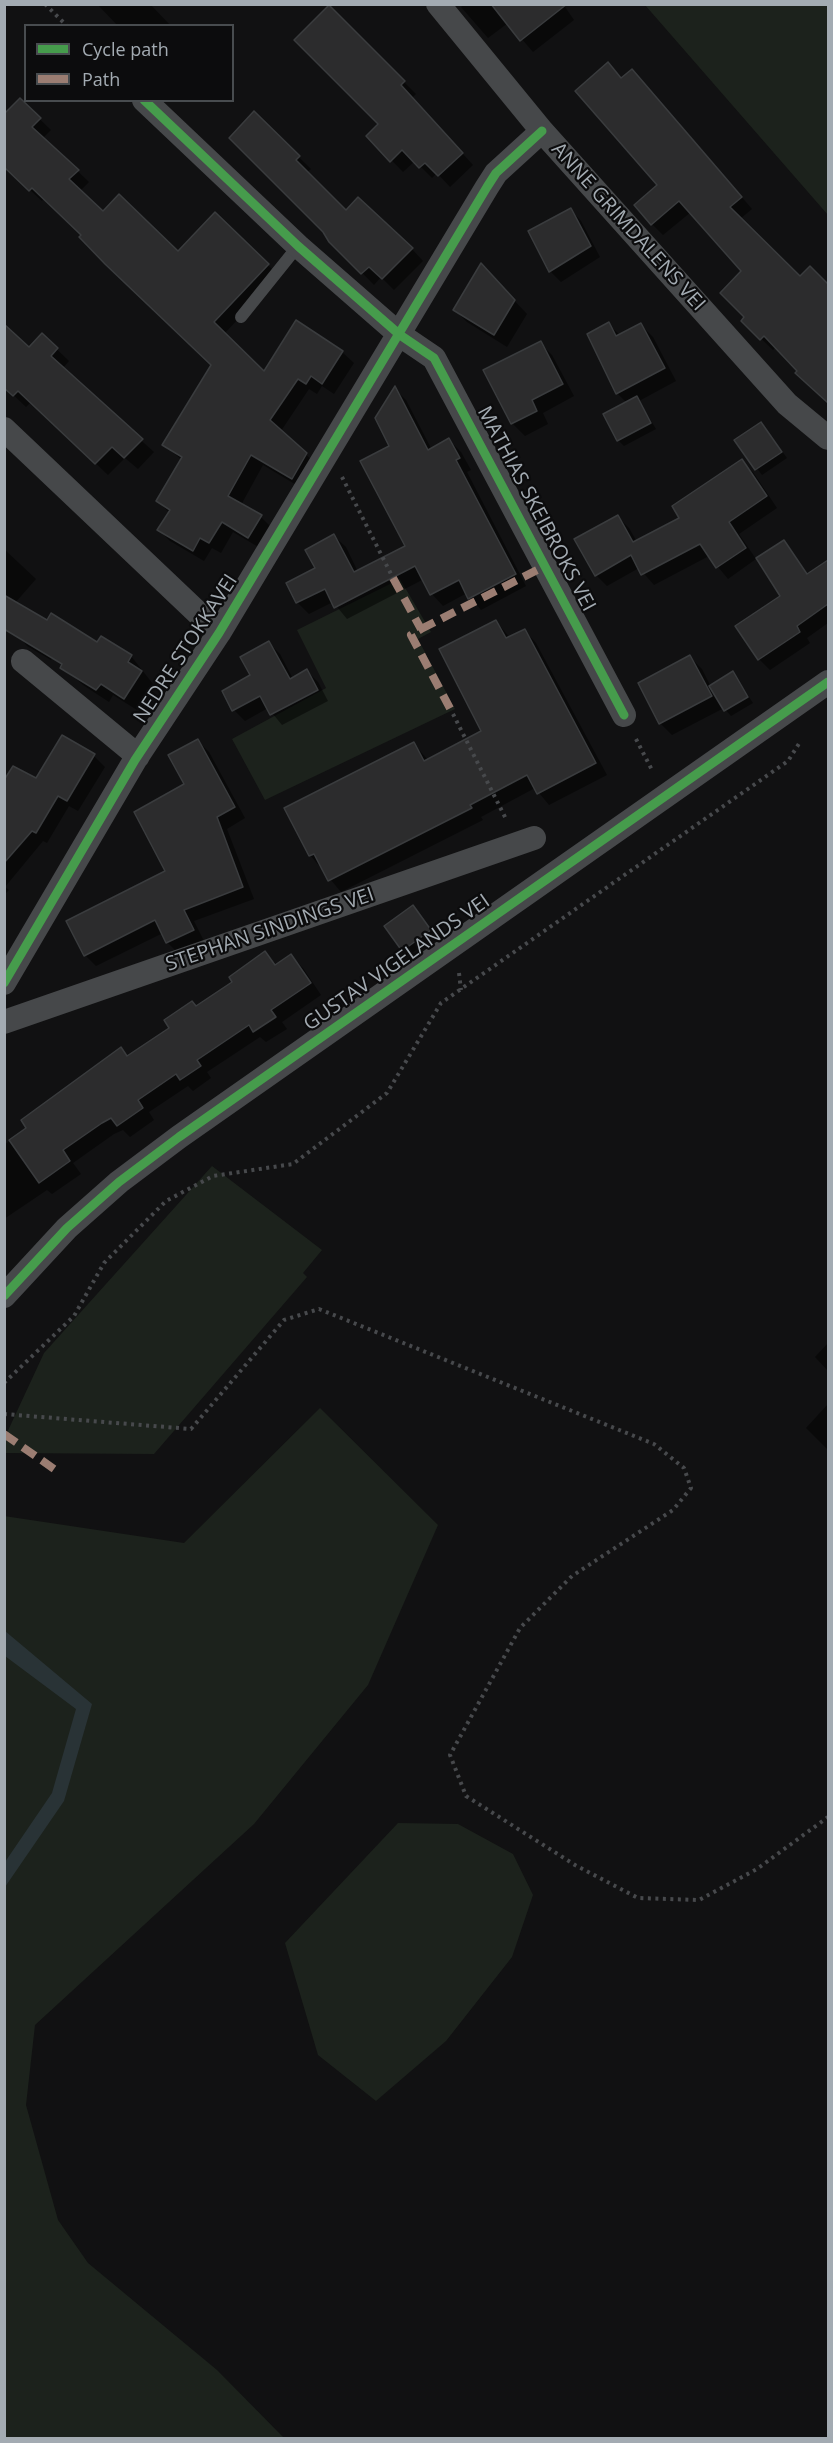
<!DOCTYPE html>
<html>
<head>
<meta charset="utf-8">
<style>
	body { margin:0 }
	#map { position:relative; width:833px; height:2443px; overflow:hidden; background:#111112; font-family:"Open Sans",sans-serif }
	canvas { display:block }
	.frame { position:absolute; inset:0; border:6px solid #a3abb2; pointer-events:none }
	.legend { position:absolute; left:24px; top:24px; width:210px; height:78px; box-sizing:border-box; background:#0c0c0d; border:2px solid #484c4f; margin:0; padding:8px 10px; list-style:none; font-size:18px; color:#a3abb2 }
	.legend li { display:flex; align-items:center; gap:12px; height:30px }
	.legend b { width:30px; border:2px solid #484c4f }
</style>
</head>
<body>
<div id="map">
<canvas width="833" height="2443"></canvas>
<div class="frame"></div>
<ul class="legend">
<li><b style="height:8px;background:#469c4c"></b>Cycle path</li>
<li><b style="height:8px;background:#9b7d72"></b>Path</li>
</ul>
</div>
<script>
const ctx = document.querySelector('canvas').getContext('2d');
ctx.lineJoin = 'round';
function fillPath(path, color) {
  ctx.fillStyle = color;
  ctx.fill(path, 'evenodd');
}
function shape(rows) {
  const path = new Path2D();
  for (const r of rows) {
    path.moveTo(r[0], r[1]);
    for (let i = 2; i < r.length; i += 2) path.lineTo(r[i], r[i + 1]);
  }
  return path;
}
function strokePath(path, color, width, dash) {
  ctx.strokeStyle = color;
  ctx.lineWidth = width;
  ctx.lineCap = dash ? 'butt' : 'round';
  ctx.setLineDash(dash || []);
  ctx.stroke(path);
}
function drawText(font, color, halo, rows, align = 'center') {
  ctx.font = font + ' "Open Sans",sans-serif';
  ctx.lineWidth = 4.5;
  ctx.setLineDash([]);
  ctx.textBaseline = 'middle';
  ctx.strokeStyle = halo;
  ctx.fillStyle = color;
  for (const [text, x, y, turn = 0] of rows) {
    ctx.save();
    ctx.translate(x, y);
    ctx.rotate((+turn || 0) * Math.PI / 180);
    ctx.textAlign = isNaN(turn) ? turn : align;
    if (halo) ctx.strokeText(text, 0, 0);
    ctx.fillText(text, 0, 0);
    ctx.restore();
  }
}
const green = shape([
	[645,5,828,5,828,215],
	[400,579,431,632,418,639,455,709,265,800,232,739,326,688,297,630],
	[212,1166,322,1250,303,1273,307,1277,154,1454,5,1453,5,1437,44,1353],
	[320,1408,438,1525,368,1685,254,1824,35,2025,26,2105,58,2220,88,2263,217,2370,284,2438,5,2438,4,1516,184,1543],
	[398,1823,458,1824,513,1854,533,1895,512,1957,446,2041,376,2101,318,2055,285,1943]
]);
const water = shape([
	[5,1631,92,1704,64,1801,5,1887,5,1862,52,1793,76,1709,5,1656]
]);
const shadow = shape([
	[97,4,150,4,171,26,118,26],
	[465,4,563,4,574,20,533,52,508,23,488,38,461,7],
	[329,7,416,94,412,98,473,165,450,187,437,173,432,178,415,161,403,172,368,136,381,124],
	[622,79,643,82,752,209,740,219,800,279,810,268,828,286,828,403,776,347,773,350,743,321,746,317,744,271,691,212,663,235,652,224,659,185],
	[20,100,51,130,43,138,89,182,80,191,104,213,179,253,268,265,279,276,224,334,264,373,296,322,342,352,354,363,334,394,322,386,317,394,309,389,281,431,317,465,303,489,263,465,241,505,261,517,272,528,260,548,233,532,221,553,212,548,204,561,170,541,159,530,170,513,157,501,182,460,164,445,213,365,44,198,42,201,4,166],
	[254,113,311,169,306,173,346,212,412,249,423,261,394,290,381,277,374,285,231,138],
	[571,210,581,221,600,257,561,282,551,272,530,231],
	[493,278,527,314,507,347,467,322,455,310],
	[608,324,620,335,641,325,653,337,676,381,639,401,656,429,624,446,618,440,627,403,617,393,589,334],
	[42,335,69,361,62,369,154,452,138,469,125,458,108,475,31,402,26,407,4,386,30,349],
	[540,343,552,355,574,396,543,413,548,424,525,436,513,424,485,371],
	[395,389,406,400,432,450,449,440,461,452,471,470,467,472,526,586,481,610,467,593,443,606,432,594,424,579,347,619,333,602,309,614,297,602,288,584,317,569,334,536,346,547,358,572,407,546,391,446],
	[761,423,787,458,762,475,736,440],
	[741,461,753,472,777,508,739,534,756,559,728,579,709,556,654,585,639,568,607,586,596,575,618,517,629,528,637,542,682,518],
	[784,542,809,575,828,562,828,623,807,638,810,643,770,670,759,659,737,627,782,596],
	[4,549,36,579,15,603,66,638,51,660,27,646,4,619],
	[496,621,510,638,525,631,536,643,607,775,549,805,535,788,481,817,483,820,341,892,310,855,414,744,428,760,483,731],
	[269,643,280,654,293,679,307,671,318,682,328,701,282,725,268,708,245,721,234,710],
	[131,656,153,684,137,710,113,695,109,702,83,685,70,673],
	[690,657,702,669,711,687,733,673,753,703,731,716,724,708,672,735,660,723],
	[198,741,209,752,245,818,227,829,254,899,194,921,204,941,178,953,167,942,163,933,96,966,85,955,68,922,167,872],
	[94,756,105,767,78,811,69,806,47,843,43,841,5,887,9,890,4,895,4,783,37,780],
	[419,913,435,937,409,955,403,950],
	[265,953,277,965,291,956,303,968,321,995,282,1022,287,1029,266,1042,260,1037,207,1072,211,1078,193,1091,188,1086,149,1112,154,1120,130,1137,123,1130,114,1134,73,1163,81,1174,52,1194,47,1190,4,1219,4,1145,28,1128,78,1083,76,1080,121,1049,128,1057,171,1029,234,983],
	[828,1343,828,1371,815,1357],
	[828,1404,828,1450,806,1428]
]);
const building = shape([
	[491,4,567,4,520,41,491,4],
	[329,5,405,81,401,85,463,153,438,176,425,163,419,168,402,150,390,162,366,136,378,124,294,40,329,5],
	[608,62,621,78,632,69,742,197,730,207,800,276,810,266,828,284,828,403,795,373,797,371,764,336,760,340,741,321,744,317,720,293,741,271,679,201,651,225,634,205,657,185,575,91,608,62],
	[20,98,41,118,32,127,79,170,69,179,103,211,119,194,178,251,215,212,269,264,214,322,264,371,296,320,343,351,322,384,311,376,306,384,298,379,270,420,307,453,292,479,251,455,228,496,262,515,248,538,222,522,209,543,200,538,193,551,157,530,170,510,156,501,182,457,162,445,211,365,105,264,79,237,81,235,32,188,29,191,4,167,4,114,20,98],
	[254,111,300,156,296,160,346,210,358,197,413,248,382,279,369,267,361,274,329,242,323,232,229,138,254,111],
	[571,208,591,246,549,272,528,231,571,208],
	[481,263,515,300,494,335,453,310,481,263],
	[609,322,616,336,641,323,665,368,616,394,587,334,609,322],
	[4,324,29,347,42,333,58,348,51,356,143,439,124,458,112,447,95,464,18,391,13,396,4,388,4,324],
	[541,341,563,384,532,400,537,411,511,424,483,370,541,341],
	[395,386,428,450,449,438,460,458,456,460,516,574,468,599,459,580,430,595,415,566,334,608,325,589,296,603,286,583,315,568,305,550,334,534,354,572,405,546,360,461,389,446,375,418,395,386],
	[637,396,651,423,617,441,603,414,637,396],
	[761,422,782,452,755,470,734,440,761,422],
	[742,459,767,496,729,522,746,548,716,568,700,544,641,575,631,555,595,576,574,539,618,515,633,542,679,518,672,506,742,459],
	[784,540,807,574,828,560,828,604,797,626,800,632,758,660,735,626,780,596,756,558,784,540],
	[4,595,47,620,51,613,97,642,101,636,132,655,128,662,142,671,124,699,101,684,96,690,60,668,62,664,4,629,4,595],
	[496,620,506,638,525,629,596,763,537,794,527,775,470,805,472,808,328,881,314,854,309,856,284,808,414,742,424,761,481,731,439,649,496,620],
	[269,641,290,679,307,669,318,690,270,715,260,696,232,711,222,691,250,675,240,657,269,641],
	[690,655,712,696,659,724,638,683,690,655],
	[733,671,748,697,724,711,709,686,733,671],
	[62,735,95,754,67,801,58,796,36,833,32,831,4,863,4,780,13,766,36,778,62,735],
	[198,739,235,807,217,817,243,887,184,910,194,930,166,943,155,920,84,956,66,921,165,871,134,812,184,784,168,755,198,739],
	[413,905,431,930,402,951,384,926,413,905],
	[265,951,275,965,291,954,311,983,271,1010,276,1017,253,1032,249,1025,197,1060,201,1066,180,1080,176,1074,138,1100,143,1108,117,1126,111,1118,102,1123,63,1150,70,1161,39,1183,9,1140,26,1128,21,1120,121,1047,127,1056,169,1028,164,1020,192,1001,196,1006,232,982,229,977,265,951]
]);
const path = shape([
	[45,4,67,26],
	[342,477,393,578],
	[453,714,506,819],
	[636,739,653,772],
	[459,973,461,990],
	[4,1383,74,1316,104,1263,166,1201,213,1176,293,1164,387,1093,441,1003,788,761,800,742],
	[4,1414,191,1429,284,1320,319,1309,654,1444,684,1468,691,1488,673,1510,572,1576,520,1628,450,1755,466,1796,575,1865,638,1898,699,1900,757,1869,828,1817]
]);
const lane = shape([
	[241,317,298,246]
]);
const street = shape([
	[438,4,542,131,787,404,828,438],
	[144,100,298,246,400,335,434,358,624,715],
	[4,429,219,633],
	[23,661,138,756],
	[4,983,135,760,219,633,487,187,496,173,542,131],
	[4,1022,534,838],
	[4,1296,67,1228,119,1182,179,1137,828,682]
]);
const quiet = shape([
	[393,578,421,629,411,635,453,714],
	[421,629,545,566],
	[4,1434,57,1471]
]);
const cycleway = shape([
	[144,100,298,246,400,335,434,358,624,715],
	[4,983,135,760,219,633,487,187,496,173,542,131],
	[4,1296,67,1228,119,1182,179,1137,828,682]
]);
const streetNames = [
	["ANNE GRIMDALENS VEI",628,227,48],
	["MATHIAS SKEIBROKS VEI",536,509,62],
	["NEDRE STOKKAVEI",186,649,-57],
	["STEPHAN SINDINGS VEI",270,930,-19],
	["GUSTAV VIGELANDS VEI",397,963,-35]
];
fillPath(green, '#1c221c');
fillPath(water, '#293336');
fillPath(shadow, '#0007');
fillPath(building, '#2c2c2d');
strokePath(building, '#3a3c3e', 1.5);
strokePath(path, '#47494c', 4, [3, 4.5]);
strokePath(lane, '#46484a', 12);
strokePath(street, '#46484a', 24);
strokePath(quiet, '#9b7d72', 8, [15, 8]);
strokePath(cycleway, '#469c4c', 9);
drawText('20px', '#a3abb2', '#0c0c0d', streetNames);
</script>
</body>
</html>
